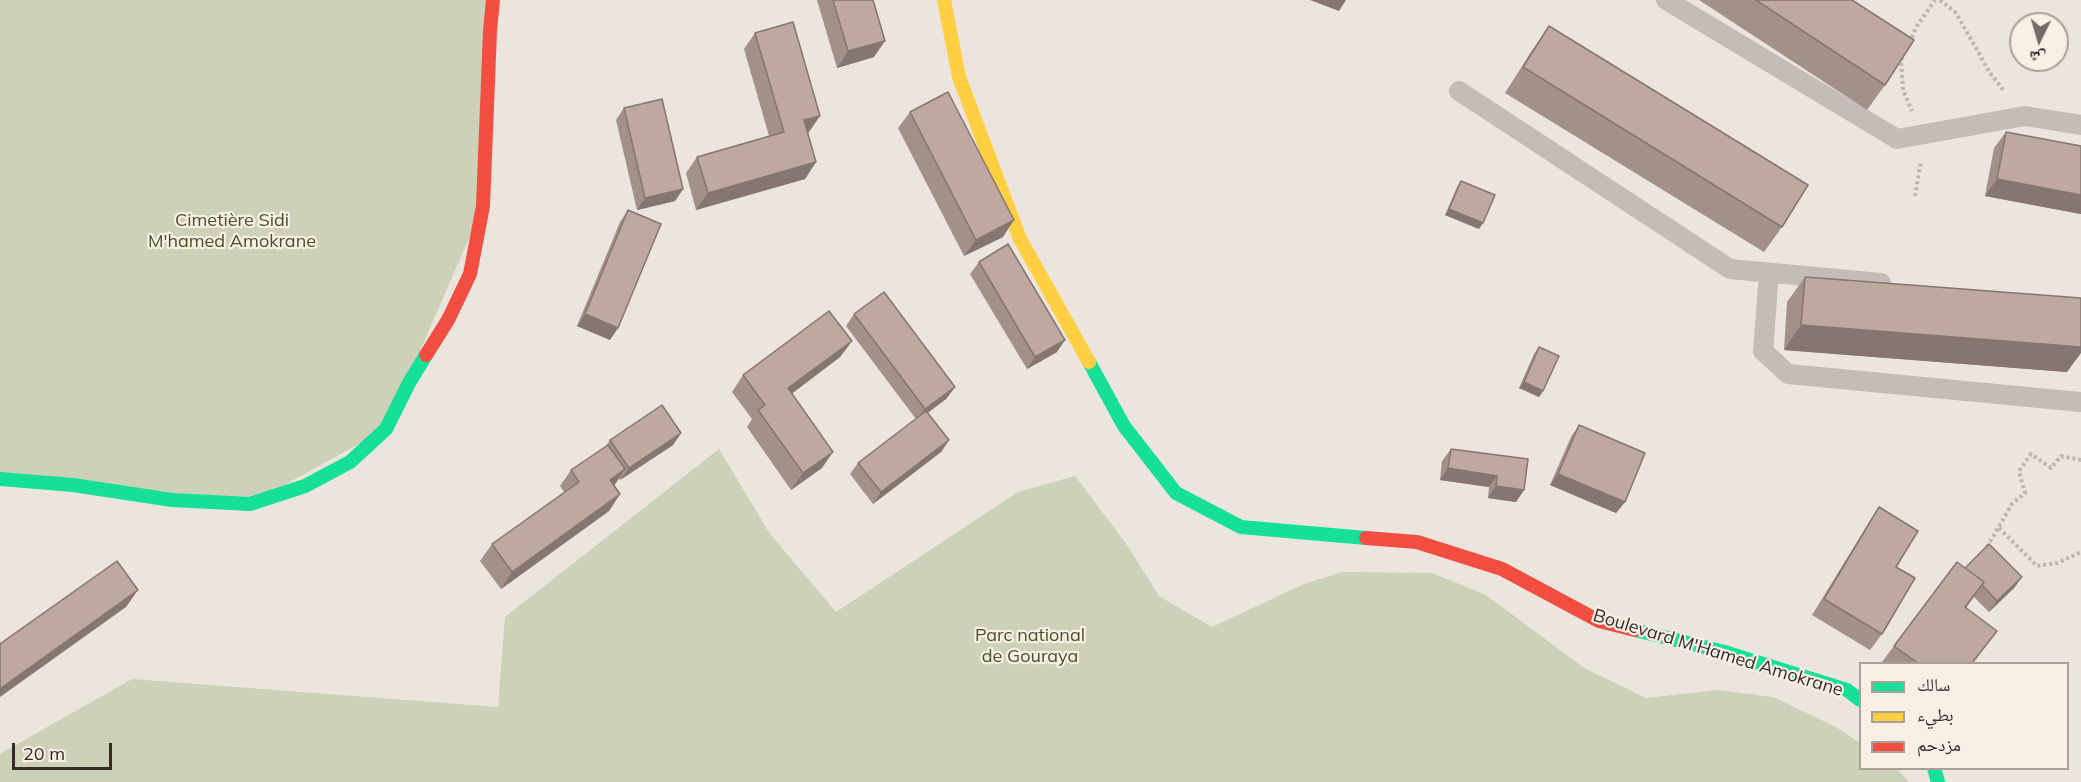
<!DOCTYPE html>
<html>
<head>
<meta charset="utf-8">
<style>
	body { margin:0 }
	#map { position:relative; width:2081px; height:782px; overflow:hidden; background:#ebe5de; font-family:Mulish,"Noto Naskh Arabic",sans-serif }
	canvas { display:block }
	.legend { position:absolute; left:1859px; top:662px; width:210px; height:108px; box-sizing:border-box; background:#f9efe4; border:2px solid #aaa098; margin:0; padding:8px 10px; list-style:none; font-size:18px; color:#342a26 }
	.legend li { display:flex; align-items:center; gap:12px; height:30px }
	.legend b { width:30px; border:2px solid #aaa098 }
	.north { position:absolute; left:2009px; top:12px; width:60px; height:60px; box-sizing:border-box; background:#f9efe4; border:2px solid #aaa098; border-radius:50%; rotate:185deg; font-size:16px; font-weight:700; line-height:24px; text-align:center; color:#342a26 }
	.north::after { content:''; display:block; margin:auto; width:21px; height:27px; background:#746b66; clip-path:polygon(50% 0,100% 100%,50% 72%,0 100%) }
	.scale { position:absolute; left:12px; top:743px; width:100px; height:27px; box-sizing:border-box; border:3px solid #342a26; border-top:0; padding-left:8px; font-size:18px; line-height:21px; white-space:nowrap; color:#342a26; -webkit-text-stroke:4px #f9efe4; paint-order:stroke }
</style>
</head>
<body>
<div id="map">
<canvas width="2081" height="782"></canvas>
<ul class="legend">
<li><b style="height:8px;background:#16e098"></b>سالك</li>
<li><b style="height:8px;background:#ffcf43"></b>بطيء</li>
<li><b style="height:8px;background:#f24e42"></b>مزدحم</li>
</ul>
<div class="north">ش</div>
<div class="scale">20 m</div>
</div>
<script>
const ctx = document.querySelector('canvas').getContext('2d');
ctx.lineJoin = 'round';
function fillPath(path, color) {
  ctx.fillStyle = color;
  ctx.fill(path, 'evenodd');
}
function shape(rows) {
  const path = new Path2D();
  for (const r of rows) {
    path.moveTo(r[0], r[1]);
    for (let i = 2; i < r.length; i += 2) path.lineTo(r[i], r[i + 1]);
  }
  return path;
}
function strokePath(path, color, width, dash) {
  ctx.strokeStyle = color;
  ctx.lineWidth = width;
  ctx.lineCap = dash ? 'butt' : 'round';
  ctx.setLineDash(dash || []);
  ctx.stroke(path);
}
function drawText(font, color, halo, rows, align = 'center') {
  ctx.font = font + ' Mulish,sans-serif';
  ctx.lineWidth = 4.5;
  ctx.setLineDash([]);
  ctx.textBaseline = 'middle';
  ctx.strokeStyle = halo;
  ctx.fillStyle = color;
  for (const [text, x, y, turn = 0] of rows) {
    ctx.save();
    ctx.translate(x, y);
    ctx.rotate((+turn || 0) * Math.PI / 180);
    ctx.textAlign = isNaN(turn) ? turn : align;
    if (halo) ctx.strokeText(text, 0, 0);
    ctx.fillText(text, 0, 0);
    ctx.restore();
  }
}
const green = shape([
	[0,0,493,0,483,206,386,429,250,504,0,479],
	[719,449,770,534,836,612,1018,492,1075,476,1125,542,1159,596,1212,627,1304,584,1342,572,1432,573,1486,595,1584,668,1646,698,1718,690,1773,697,1836,727,1860,743,1860,768,1897,769,1909,782,0,782,0,754,132,679,498,707,505,617]
]);
const path = shape([
	[1940,0,1956,13,1990,73,2005,92],
	[1909,43,1917,26,1935,0],
	[1902,57,1901,61,1903,90,1912,111],
	[1915,196,1921,161],
	[1999,528,2037,566,2057,563,2081,552],
	[1987,547,2012,504,2025,493,2019,471,2031,454,2051,468,2061,456,2081,460]
]);
const lane = shape([
	[1666,0,1897,139,2025,116,2081,125],
	[1459,91,1730,269,1881,283],
	[1769,273,1763,351,1788,374,2081,402]
]);
const fast = shape([
	[1089,362,1124,426,1176,493,1241,527,1366,538],
	[0,479,73,485,172,500,250,504,305,486,350,462,386,429,409,383,426,355],
	[1635,630,1721,651,1847,690,1860,700],
	[1934,768,1938,782]
]);
const slow = shape([
	[944,0,959,77,1020,239,1089,362]
]);
const jam = shape([
	[426,355,448,320,470,274,483,206,490,31,493,0],
	[1366,538,1417,542,1502,569,1599,621,1635,630]
]);
const wall = shape([
	[817,0,873,0,874,57,837,68],
	[1699,0,1852,0,1885,85,1867,110],
	[1549,26,1782,227,1764,252,1505,93,1531,52],
	[755,33,809,132,808,133,816,162,805,179,696,210,686,173,697,157,769,136,744,49],
	[624,108,683,189,675,201,637,210,616,120],
	[910,112,1003,237,964,256,898,128],
	[2006,132,2081,146,2081,214,1985,196,1994,148],
	[1461,181,1479,229,1445,215,1457,187],
	[628,210,610,340,577,326,620,222],
	[979,262,1057,352,1027,369,970,274],
	[1805,277,2067,372,1784,350,1787,302],
	[854,314,955,387,946,399,928,413,949,440,941,452,873,504,850,474,858,463,916,419,846,326],
	[852,341,840,357,792,393,822,468,791,490,747,427,752,419,732,392,743,375],
	[1539,347,1543,391,1539,397,1519,388,1534,354],
	[1579,425,1625,502,1616,513,1550,485,1571,437],
	[681,433,673,445,620,480,619,478,614,485,620,494,609,511,501,589,480,561,492,544,564,492,560,486,571,470,605,447,610,440],
	[1451,449,1524,490,1516,502,1488,498,1489,487,1440,480,1442,461],
	[1879,507,1896,567,1882,634,1870,650,1812,615,1868,524],
	[1964,568,2022,577,2014,588,1989,612,1974,597,1966,608,1997,631,1973,663,1884,663,1882,662,1894,646]
]);
const shadedWall = shape([
	[1310,0,1346,0,1339,11],
	[885,41,874,57,837,68,848,51],
	[820,116,809,132,793,137,804,120],
	[816,162,805,179,696,210,708,193],
	[1997,179,2081,195,2081,214,1985,196],
	[683,189,675,201,637,210,645,198],
	[1449,209,1483,223,1479,229,1445,215],
	[1014,220,1003,237,964,256,976,240],
	[585,314,618,328,610,340,577,326],
	[1801,325,2081,347,2081,353,2067,372,1784,350],
	[1065,340,1057,352,1027,369,1035,357],
	[852,341,840,357,777,405,788,388],
	[1524,382,1543,391,1539,397,1519,388],
	[955,387,946,399,917,420,925,409],
	[681,433,673,445,620,480,629,468],
	[949,440,941,452,873,504,881,492],
	[833,452,822,468,791,490,803,473],
	[1448,468,1497,476,1489,487,1440,480],
	[625,469,614,486,610,480],
	[1558,474,1625,502,1616,513,1550,485],
	[1496,486,1524,490,1516,502,1488,498],
	[620,494,609,511,501,589,512,572],
	[2022,577,2014,588,1989,612,1997,601],
	[138,590,126,607,0,697,0,689]
]);
const building = shape([
	[833,0,873,0,885,41,848,51,833,0],
	[1756,0,1852,0,1914,40,1885,85,1756,0],
	[793,22,820,116,804,120,816,162,708,193,697,157,784,132,755,33,793,22],
	[1549,26,1808,185,1782,227,1523,67,1549,26],
	[948,92,1014,220,976,240,910,112,948,92],
	[662,99,683,189,645,198,624,108,662,99],
	[2006,132,2081,146,2081,195,1997,179,2006,132],
	[1461,181,1495,195,1483,223,1449,209,1461,181],
	[628,210,661,224,618,328,585,314,628,210],
	[1008,244,1065,340,1035,357,979,262,1008,244],
	[1805,277,2081,298,2081,347,1801,325,1805,277],
	[884,292,955,387,925,409,854,314,884,292],
	[829,311,852,341,788,388,833,452,803,473,758,410,765,405,743,375,829,311],
	[1539,347,1559,356,1543,391,1524,382,1539,347],
	[662,405,681,433,629,468,610,440,662,405],
	[926,411,949,440,881,492,858,463,926,411],
	[1579,425,1645,453,1625,502,1558,474,1579,425],
	[608,445,625,469,610,480,620,494,512,572,492,544,579,482,571,470,608,445],
	[1451,449,1528,459,1524,490,1496,486,1497,476,1448,468,1451,449],
	[1879,507,1918,531,1896,567,1915,578,1882,634,1824,599,1879,507],
	[1989,544,2022,577,1997,601,1982,585,1984,582,1965,568,1989,544],
	[117,561,138,590,0,689,0,644,117,561],
	[1957,562,1984,582,1965,607,1997,631,1972,663,1918,663,1894,646,1957,562]
]);
const parkNames = [
	["Cimetière Sidi",232,221],
	["M'hamed Amokrane",232,242],
	["Parc national",1030,636],
	["de Gouraya",1030,657]
];
const streetNames = [
	["Boulevard M'Hamed Amokrane",1718,653,17]
];
fillPath(green, '#ccd1b8');
strokePath(path, '#bdb5af', 4, [3, 3]);
strokePath(lane, '#c4bdb7', 20);
strokePath(fast, '#16e098', 14);
strokePath(slow, '#ffcf43', 14);
strokePath(jam, '#f24e42', 14);
fillPath(wall, '#a39089');
fillPath(shadedWall, '#85766f');
fillPath(building, '#bea89f');
strokePath(building, '#85766f', 1.5);
drawText('18px', '#435229', '#f9efe4', parkNames);
drawText('18px', '#342a26', '#f9efe4', streetNames);
</script>
</body>
</html>
